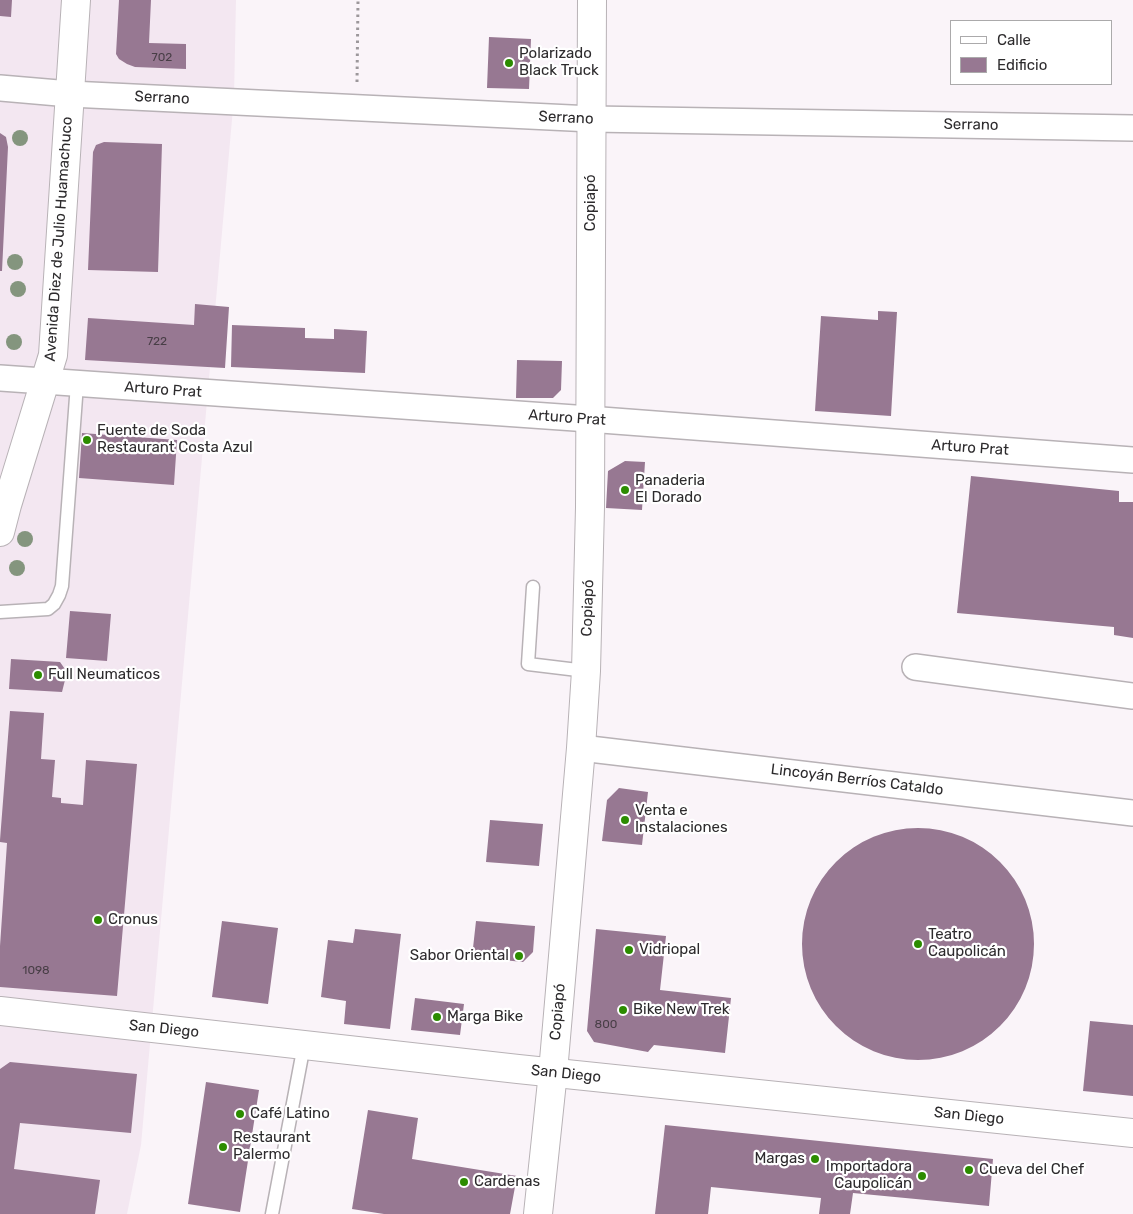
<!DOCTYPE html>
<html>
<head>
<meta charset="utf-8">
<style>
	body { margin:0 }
	#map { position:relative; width:1133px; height:1214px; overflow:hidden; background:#faf4f9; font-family:Rubik,sans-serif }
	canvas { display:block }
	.legend { position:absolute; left:950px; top:20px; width:162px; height:65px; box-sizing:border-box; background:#fff; border:1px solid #abaaab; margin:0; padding:6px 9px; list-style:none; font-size:15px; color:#2d2b2d }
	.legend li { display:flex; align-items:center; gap:10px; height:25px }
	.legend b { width:25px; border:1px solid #abaaab }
</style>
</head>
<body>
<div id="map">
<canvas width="1133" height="1214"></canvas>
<ul class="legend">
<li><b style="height:6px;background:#fff"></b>Calle</li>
<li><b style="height:14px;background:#977892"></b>Edificio</li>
</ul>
</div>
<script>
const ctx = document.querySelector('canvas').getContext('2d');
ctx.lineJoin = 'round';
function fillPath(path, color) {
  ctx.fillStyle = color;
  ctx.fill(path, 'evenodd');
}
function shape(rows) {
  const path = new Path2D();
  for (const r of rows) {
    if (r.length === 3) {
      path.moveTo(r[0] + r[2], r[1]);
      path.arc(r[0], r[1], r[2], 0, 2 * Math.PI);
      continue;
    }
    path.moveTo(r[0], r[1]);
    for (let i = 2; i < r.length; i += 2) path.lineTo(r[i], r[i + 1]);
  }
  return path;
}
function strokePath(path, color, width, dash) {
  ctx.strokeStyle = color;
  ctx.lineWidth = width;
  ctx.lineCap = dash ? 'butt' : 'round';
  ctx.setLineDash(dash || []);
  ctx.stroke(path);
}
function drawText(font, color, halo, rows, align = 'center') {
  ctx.font = font + ' Rubik,sans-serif';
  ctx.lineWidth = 4.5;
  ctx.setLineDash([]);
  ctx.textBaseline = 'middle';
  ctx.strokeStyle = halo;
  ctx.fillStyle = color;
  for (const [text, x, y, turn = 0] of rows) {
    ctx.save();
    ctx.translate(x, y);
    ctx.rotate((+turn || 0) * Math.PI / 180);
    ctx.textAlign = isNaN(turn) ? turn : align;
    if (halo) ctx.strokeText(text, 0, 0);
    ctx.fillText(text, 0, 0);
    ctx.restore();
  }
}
const built = shape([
	[0,0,236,0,234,97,141,1145,127,1214,0,1214]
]);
const building = shape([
	[0,0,12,0,11,17,0,16],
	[119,0,151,0,149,43,186,44,186,69,135,67,127,64,119,59,116,54],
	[489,37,531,39,529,89,487,88],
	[0,133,6,137,8,147,2,271,0,271],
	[104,142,162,144,158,272,88,270,93,152,96,145],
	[195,304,229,307,225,368,85,360,88,318,194,325],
	[878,311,897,312,891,416,815,411,821,316,878,320],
	[232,325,305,328,305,338,334,339,334,329,367,331,365,373,231,367],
	[517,360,562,361,561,390,553,398,516,398],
	[82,433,177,440,174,485,79,478],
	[625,461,645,462,642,510,606,508,608,471],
	[971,476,1119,491,1119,502,1133,502,1133,638,1114,635,1114,627,957,613],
	[70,611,111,614,107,661,66,658],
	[11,659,60,662,67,672,62,692,9,689],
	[10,711,44,713,41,759,55,760,52,797,61,798,61,803,83,805,86,760,137,764,117,996,0,987,0,946,7,843,0,842,0,840],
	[619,788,648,792,642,845,602,841,607,800],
	[490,820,543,824,539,866,486,862],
	[918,944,116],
	[222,921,278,928,268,1004,212,997],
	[476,921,535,926,533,952,523,962,472,957],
	[355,929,401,934,390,1029,344,1024,346,1001,321,997,328,940,353,943],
	[596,929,666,936,660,990,731,998,725,1053,654,1045,648,1052,594,1042,587,1031],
	[415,998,464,1004,460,1035,411,1030],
	[1090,1021,1133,1025,1133,1096,1083,1091],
	[10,1062,137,1074,131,1133,20,1123,14,1169,100,1180,95,1214,0,1214,0,1069],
	[206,1082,259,1090,240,1212,188,1204],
	[368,1110,418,1118,412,1159,517,1176,510,1214,384,1214,352,1209],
	[665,1125,993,1159,989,1206,853,1193,850,1214,819,1214,821,1198,711,1187,708,1214,655,1214]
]);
const path = shape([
	[357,82,358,0]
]);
const lane = shape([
	[533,587,528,664,586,671],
	[0,612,48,609,54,604,59,595,62,586,77,384],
	[272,1214,304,1045]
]);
const street = shape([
	[0,88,70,94,592,119,1133,128],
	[0,378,575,418,1133,460],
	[915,667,1133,696],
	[581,748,1133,813]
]);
const secondary = shape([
	[0,532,7,505,53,355,76,0],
	[538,1214,553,1072,581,748,586,671,590,507,592,0]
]);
const primary = shape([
	[0,1011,518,1069,1133,1133]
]);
const trees = [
	[20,138],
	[15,262],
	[18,289],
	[14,342],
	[25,539],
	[17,568]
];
const markers = [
	[509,63,5,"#2c8c00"],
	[87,440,5,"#2c8c00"],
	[625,490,5,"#2c8c00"],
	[38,675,5,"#2c8c00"],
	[625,820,5,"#2c8c00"],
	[98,920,5,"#2c8c00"],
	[918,944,5,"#2c8c00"],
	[629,950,5,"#2c8c00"],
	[519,956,5,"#2c8c00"],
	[623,1010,5,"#2c8c00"],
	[437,1017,5,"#2c8c00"],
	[240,1114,5,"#2c8c00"],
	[223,1147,5,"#2c8c00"],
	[815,1159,5,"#2c8c00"],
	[969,1170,5,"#2c8c00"],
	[922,1176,5,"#2c8c00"],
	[464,1182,5,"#2c8c00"]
];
const numberNames = [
	["702",162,58],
	["722",157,342],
	["1098",36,971],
	["800",606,1025]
];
const poiNames = [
	["Polarizado",519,54],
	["Black Truck",519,71],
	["Fuente de Soda",97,431],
	["Restaurant Costa Azul",97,448],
	["Panaderia",635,481],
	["El Dorado",635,498],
	["Full Neumaticos",48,675],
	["Venta e",635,811],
	["Instalaciones",635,828],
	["Cronus",108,920],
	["Teatro",928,935],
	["Caupolicán",928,952],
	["Vidriopal",639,950],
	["Sabor Oriental",509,956,"right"],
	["Bike New Trek",633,1010],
	["Marga Bike",447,1017],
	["Café Latino",250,1114],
	["Restaurant",233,1138],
	["Palermo",233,1155],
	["Margas",805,1159,"right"],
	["Importadora",912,1167,"right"],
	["Caupolicán",912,1184,"right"],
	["Cueva del Chef",979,1170],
	["Cardenas",474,1182]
];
const streetNames = [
	["Serrano",162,98,3],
	["Serrano",566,118,3],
	["Serrano",971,125,1],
	["Copiapó",591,203,-90],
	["Avenida Diez de Julio Huamachuco",59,239,-86],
	["Arturo Prat",163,390,4],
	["Arturo Prat",567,418,4],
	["Arturo Prat",970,448,4],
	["Copiapó",588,608,-88],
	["Lincoyán Berríos Cataldo",857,780,7],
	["Copiapó",558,1012,-85],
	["San Diego",164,1029,6],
	["San Diego",566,1074,6],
	["San Diego",969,1116,6]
];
fillPath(built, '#f3e7f1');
fillPath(building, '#977892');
strokePath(lane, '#b8b2b6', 15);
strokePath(street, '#b8b2b6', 28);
strokePath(secondary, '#b8b2b6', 30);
strokePath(primary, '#b8b2b6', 30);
strokePath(path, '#9c979b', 3, [2.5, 4]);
strokePath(lane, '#fff', 12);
strokePath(street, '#fff', 25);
strokePath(secondary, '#fff', 28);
strokePath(primary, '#fff', 28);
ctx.fillStyle = '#84957e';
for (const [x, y] of trees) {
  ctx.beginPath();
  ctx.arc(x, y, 8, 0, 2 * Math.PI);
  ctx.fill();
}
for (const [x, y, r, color] of markers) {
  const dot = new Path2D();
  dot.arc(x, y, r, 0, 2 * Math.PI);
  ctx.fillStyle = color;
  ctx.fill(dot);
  strokePath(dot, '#fff', 2);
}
drawText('12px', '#483e46', null, numberNames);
drawText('15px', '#2d2b2d', '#fff', poiNames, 'left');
drawText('15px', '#2d2b2d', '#fff', streetNames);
</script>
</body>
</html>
